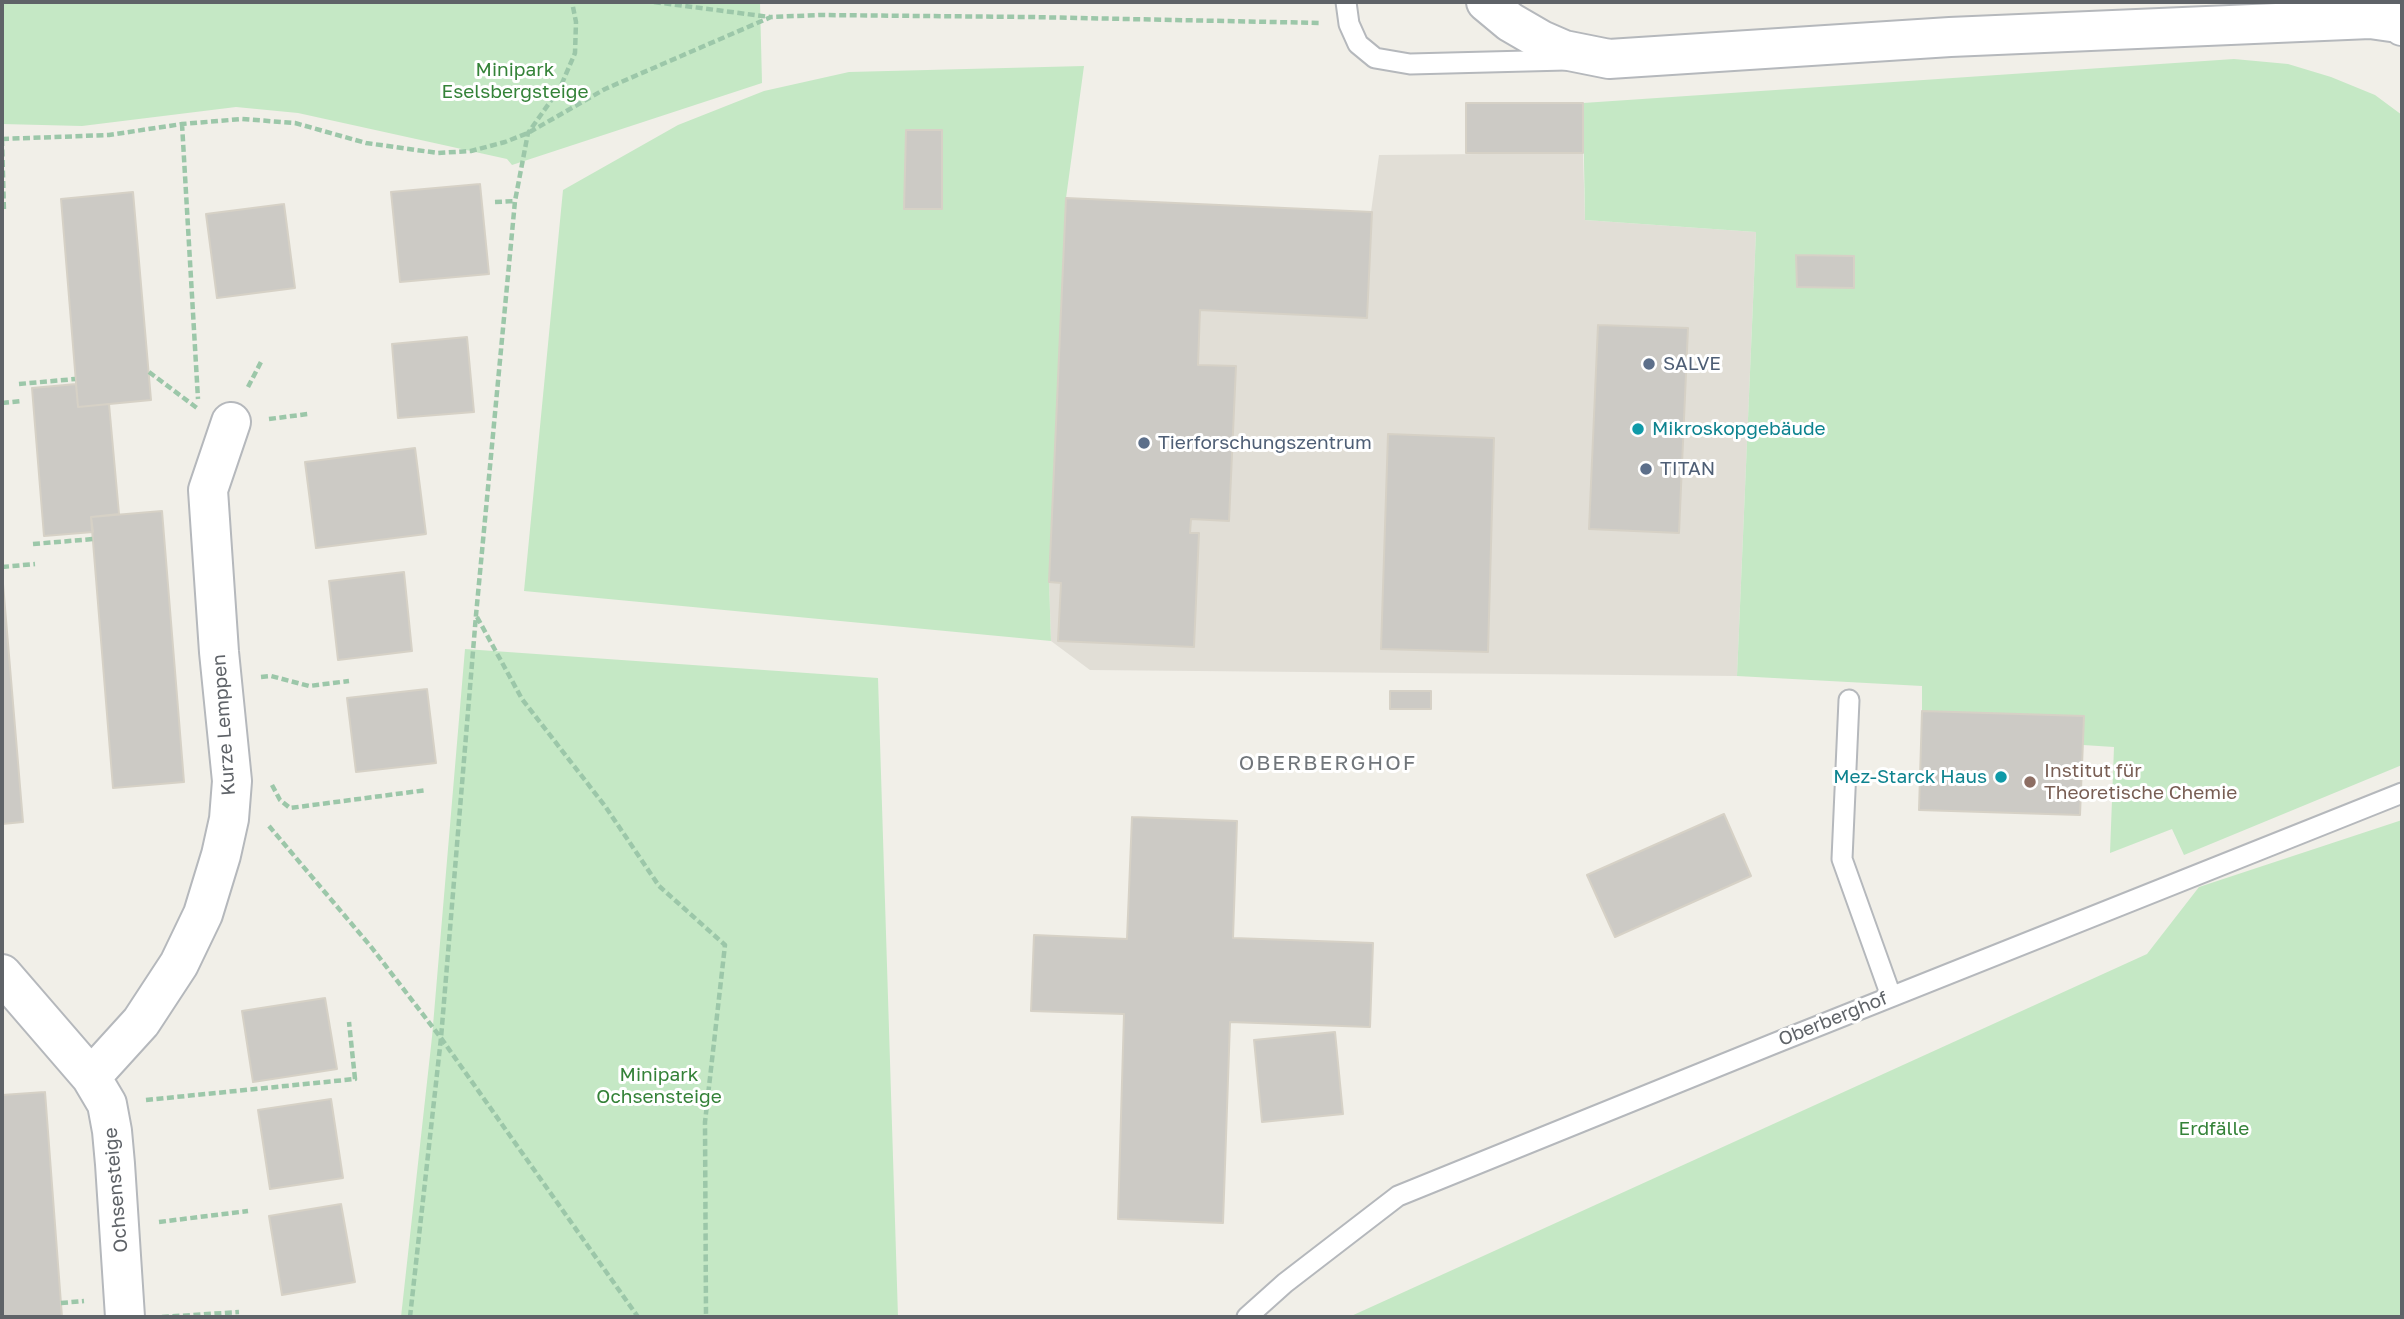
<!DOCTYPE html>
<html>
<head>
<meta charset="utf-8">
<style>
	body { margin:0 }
	#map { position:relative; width:2404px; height:1319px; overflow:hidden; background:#f1efe8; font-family:"Golos Text",sans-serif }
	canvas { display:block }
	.frame { position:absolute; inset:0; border:4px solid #5f6368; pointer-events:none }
</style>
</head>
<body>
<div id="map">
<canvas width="2404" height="1319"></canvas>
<div class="frame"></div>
</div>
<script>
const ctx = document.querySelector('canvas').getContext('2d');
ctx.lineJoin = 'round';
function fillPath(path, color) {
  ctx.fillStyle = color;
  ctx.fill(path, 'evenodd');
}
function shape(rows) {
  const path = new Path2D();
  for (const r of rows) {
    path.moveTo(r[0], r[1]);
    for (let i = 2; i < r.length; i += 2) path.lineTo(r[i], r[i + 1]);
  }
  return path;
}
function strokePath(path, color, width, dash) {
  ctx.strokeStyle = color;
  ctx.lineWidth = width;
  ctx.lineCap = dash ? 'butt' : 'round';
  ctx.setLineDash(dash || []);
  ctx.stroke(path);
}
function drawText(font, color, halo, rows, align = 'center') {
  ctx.font = font + ' "Golos Text",sans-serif';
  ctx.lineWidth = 6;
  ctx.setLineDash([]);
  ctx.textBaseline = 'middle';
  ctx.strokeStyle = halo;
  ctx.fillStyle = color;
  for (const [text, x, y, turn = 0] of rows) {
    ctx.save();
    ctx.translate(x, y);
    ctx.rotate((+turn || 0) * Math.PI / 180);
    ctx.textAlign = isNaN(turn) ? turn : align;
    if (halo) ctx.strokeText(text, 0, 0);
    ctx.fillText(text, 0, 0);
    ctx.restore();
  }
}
const education = shape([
	[1583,153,1585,220,1756,232,1737,676,1090,670,1051,641,1049,582,1070,199,1371,212,1379,155]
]);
const green = shape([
	[2,2,760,2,762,83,512,165,507,159,298,113,236,107,82,126,2,124],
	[2234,59,2288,64,2331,77,2375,95,2402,115,2402,765,2184,855,2172,829,2110,853,2114,747,2083,745,2083,716,1922,711,1922,686,1737,676,1756,232,1585,220,1583,103],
	[1084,66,1066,198,1070,199,1049,582,1051,641,524,591,563,190,678,125,764,91,849,72],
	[465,649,878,678,898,1317,401,1317,432,1037],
	[2402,820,2402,1317,1349,1317,2147,954,2199,887]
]);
const building = shape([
	[1466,103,1583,103,1583,153,1466,153,1466,103],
	[906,130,942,130,942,209,904,209,906,130],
	[480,184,489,274,400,282,391,192,480,184],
	[133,192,151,400,78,407,61,199,133,192],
	[1066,198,1372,212,1367,318,1200,310,1198,365,1236,366,1229,521,1191,519,1190,533,1199,533,1194,647,1058,641,1061,583,1049,582,1066,198],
	[284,204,295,288,217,298,206,214,284,204],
	[1796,255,1854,256,1854,288,1797,287,1796,255],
	[1598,325,1688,328,1679,533,1589,529,1598,325],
	[467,337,474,412,398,418,392,344,467,337],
	[76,384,78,407,109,404,119,514,91,517,93,532,44,536,32,388,76,384],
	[1388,434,1494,438,1488,652,1381,649,1388,434],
	[415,448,426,534,316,548,305,462,415,448],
	[162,511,184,782,113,788,91,517,162,511],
	[2,572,23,822,2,824,2,572],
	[404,572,412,651,338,660,329,581,404,572],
	[427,689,436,763,356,772,347,698,427,689],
	[1390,691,1431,691,1431,709,1390,709,1390,691],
	[1922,711,2084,716,2080,815,1919,810,1922,711],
	[1724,814,1751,876,1615,937,1587,875,1724,814],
	[1132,817,1237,821,1233,938,1373,943,1370,1027,1230,1022,1223,1223,1118,1219,1124,1014,1031,1011,1034,935,1127,939,1132,817],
	[325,998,337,1069,253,1082,242,1011,325,998],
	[1335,1032,1343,1114,1262,1122,1254,1040,1335,1032],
	[45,1092,62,1317,2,1317,2,1095,45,1092],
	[331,1099,343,1178,270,1189,258,1110,331,1099],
	[341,1204,355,1282,282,1295,269,1216,341,1204]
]);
const path = shape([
	[654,2,770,17],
	[182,124,198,399],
	[2,139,109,135,182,124,242,119,295,123,366,143,438,153,471,151,505,142,528,133,605,89,771,17,821,15,1030,17,1321,23],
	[2,139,4,212],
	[495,202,515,201],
	[149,372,197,408],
	[19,384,75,379],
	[248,387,262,360],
	[2,403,21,401],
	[269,419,308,414],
	[33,544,93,539],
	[2,567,35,564],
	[477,617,522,699,605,806,659,886,725,945,705,1122,706,1317],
	[261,677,271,676,309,686,349,681],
	[272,785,280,800,290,808,427,790],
	[269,826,372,948,441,1038,638,1317],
	[146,1100,355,1079,349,1022],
	[159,1222,248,1211],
	[61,1303,84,1301],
	[162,1317,239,1312],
	[410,1317,441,1038,476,615,515,201,528,133,560,88,575,53,576,22,572,2]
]);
const lane = shape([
	[1346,2,1349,24,1358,44,1375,58,1410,64,1566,60],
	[1849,700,1842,859,1891,996],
	[1247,1317,1285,1283,1398,1196,1773,1044,2402,793]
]);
const street = shape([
	[1486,2,1510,22,1541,40,1564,50,1609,59,1950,37,2370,19,2398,23,2402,26],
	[2,974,91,1077,107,1104,112,1131,115,1164,125,1317],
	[91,1077,141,1022,179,964,203,914,221,855,229,819,232,781,219,652,208,490,231,422]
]);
const markers = [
	[1649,364,7,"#5c6f8a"],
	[1638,429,7,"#0f9aa8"],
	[1144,443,7,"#5c6f8a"],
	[1646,469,7,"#5c6f8a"],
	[2001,777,7,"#0f9aa8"],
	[2030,782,7,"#8d6e63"]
];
const parkNames = [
	["Minipark",515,70],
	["Eselsbergsteige",515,92],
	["Minipark",659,1075],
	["Ochsensteige",659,1097],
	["Erdfälle",2214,1129]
];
const serviceNames = [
	["SALVE",1663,364],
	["Tierforschungszentrum",1158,443],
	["TITAN",1660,469]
];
const cultureNames = [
	["Mikroskopgebäude",1652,429],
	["Mez-Starck Haus",1987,777,"right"]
];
const streetNames = [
	["Kurze Lemppen",224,725,-94],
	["Oberberghof",1833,1019,-22],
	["Ochsensteige",116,1190,-95]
];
const educationNames = [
	["Institut für",2044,771],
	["Theoretische Chemie",2044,793]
];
const neighbourhoodNames = [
	["OBERBERGHOF",1328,763]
];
fillPath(education, '#e1ded6');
fillPath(green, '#c5e8c5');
fillPath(building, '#cccac5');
strokePath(building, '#d6d1c6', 2);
strokePath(lane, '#b5b8bc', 23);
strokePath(street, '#b5b8bc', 42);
strokePath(path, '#9cc7a9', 4.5, [7, 3.5]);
strokePath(lane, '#fff', 19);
strokePath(street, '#fff', 38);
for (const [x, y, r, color] of markers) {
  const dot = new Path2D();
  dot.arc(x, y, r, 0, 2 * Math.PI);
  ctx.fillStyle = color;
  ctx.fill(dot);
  strokePath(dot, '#fff', 2.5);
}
drawText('19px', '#348238', '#fff', parkNames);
drawText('19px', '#4e5e75', '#fff', serviceNames, 'left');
drawText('19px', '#0d838f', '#fff', cultureNames, 'left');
drawText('19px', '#5f6368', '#fff', streetNames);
drawText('19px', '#785e54', '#fff', educationNames, 'left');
ctx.letterSpacing = '2px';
drawText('21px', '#70757a', '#fff', neighbourhoodNames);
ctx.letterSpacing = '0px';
</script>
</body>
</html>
